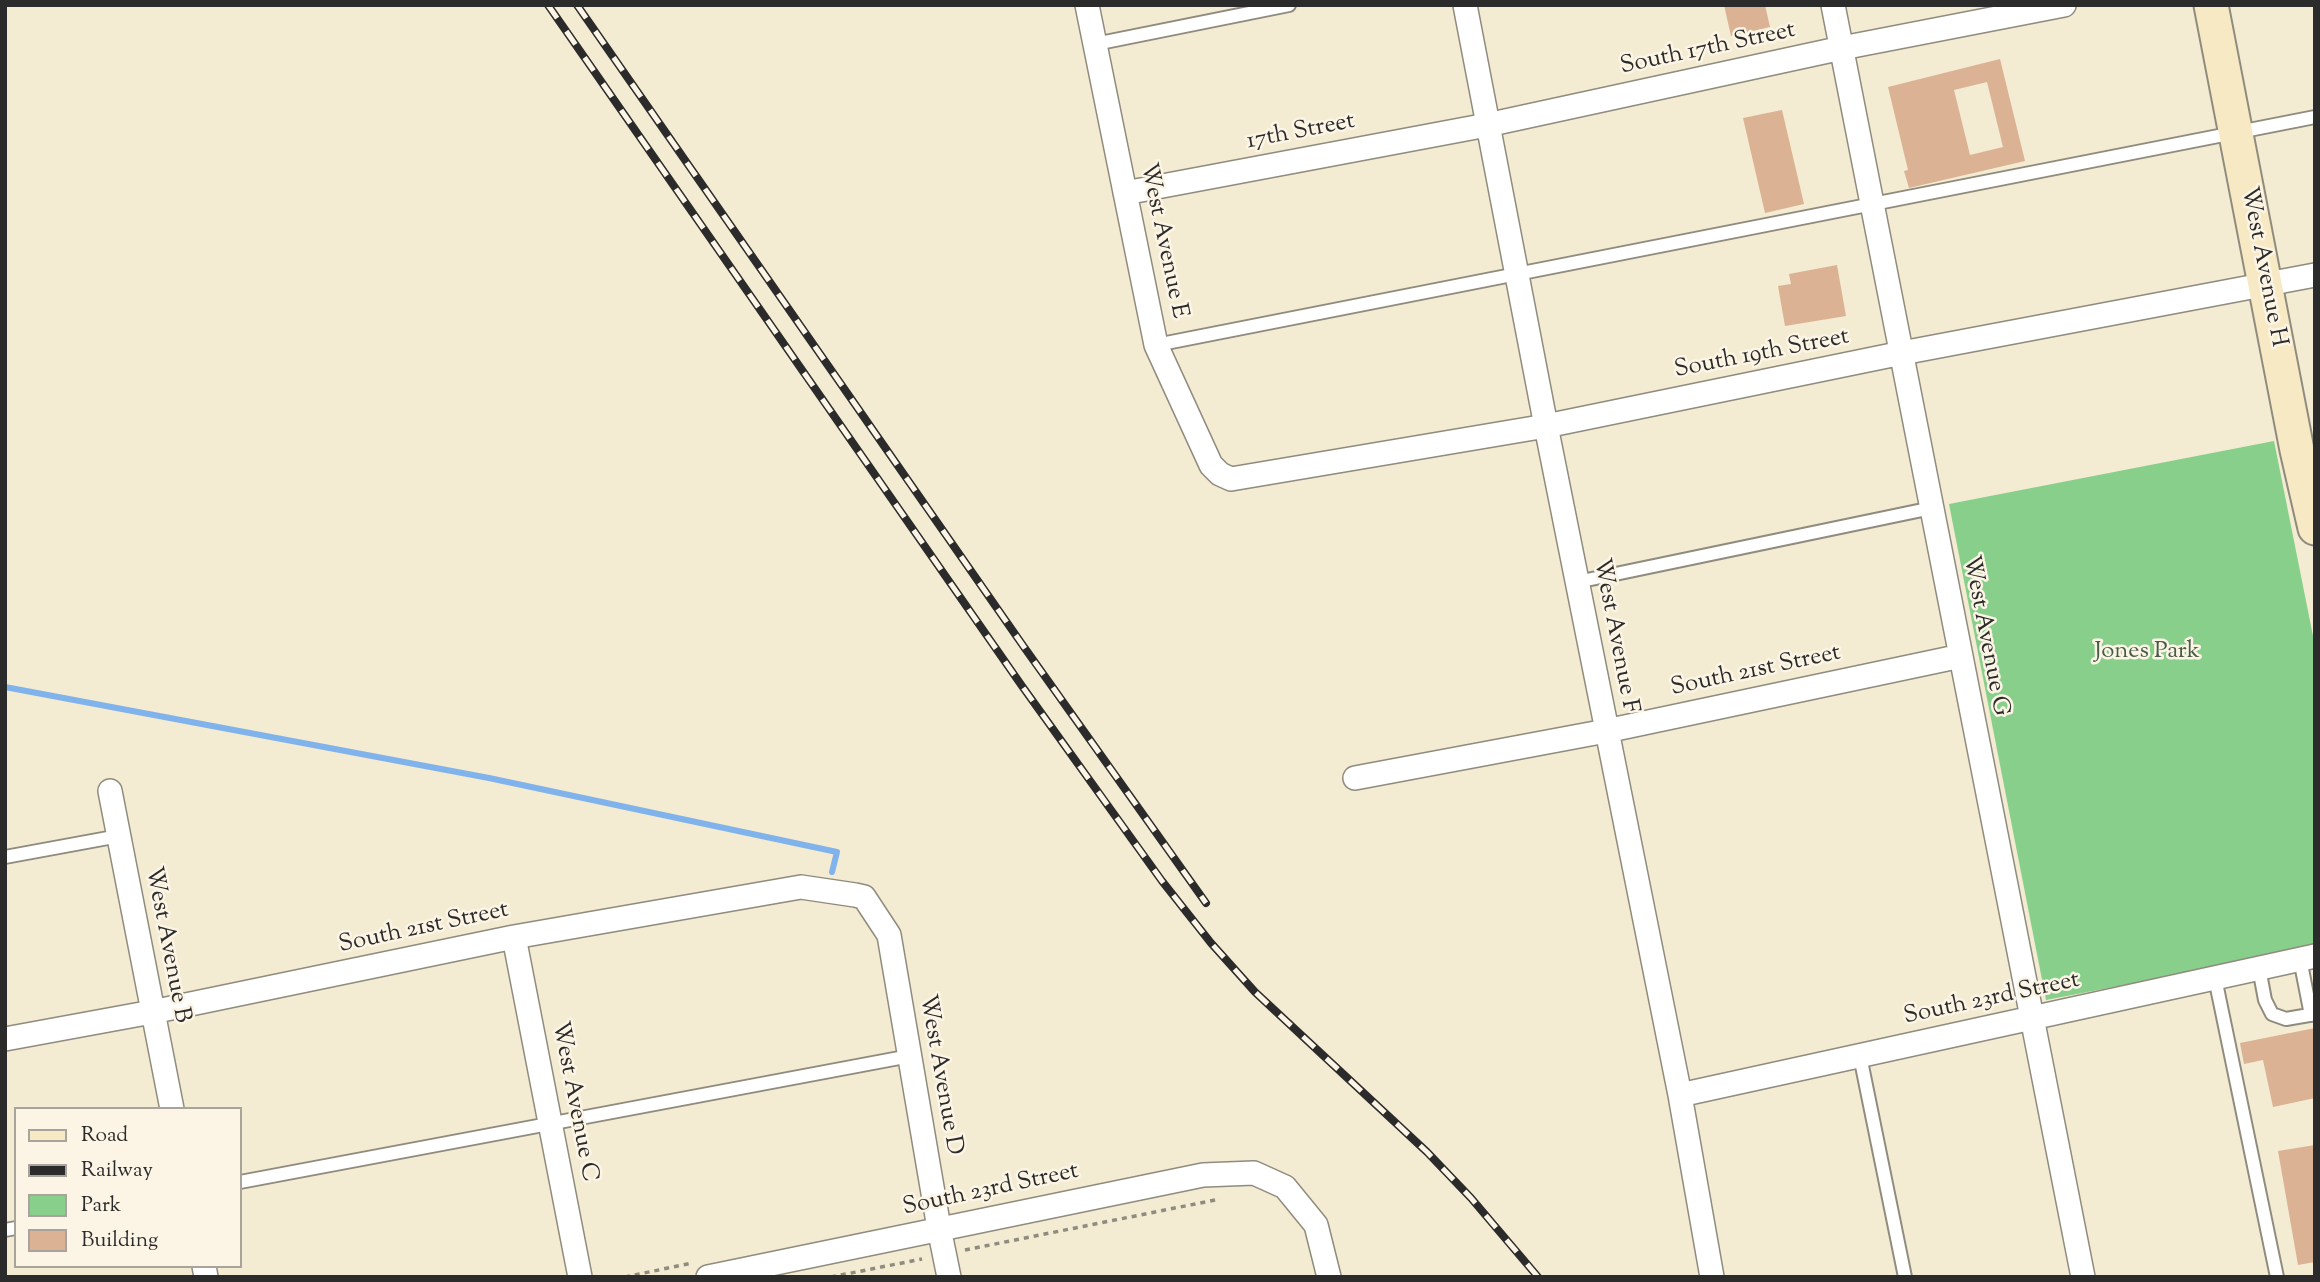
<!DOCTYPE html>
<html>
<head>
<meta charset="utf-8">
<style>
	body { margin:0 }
	#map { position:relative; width:2320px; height:1282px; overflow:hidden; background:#f3ebd2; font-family:"Sorts Mill Goudy",serif }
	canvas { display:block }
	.frame { position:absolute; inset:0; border:7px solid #2b2b2b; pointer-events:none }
	.legend { position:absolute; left:14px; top:1107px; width:228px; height:161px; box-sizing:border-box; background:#fcf5e5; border:2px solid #a8a49b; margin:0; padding:9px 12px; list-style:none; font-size:21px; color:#2b2b2b }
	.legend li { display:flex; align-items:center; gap:14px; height:35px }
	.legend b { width:35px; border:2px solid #a8a49b }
</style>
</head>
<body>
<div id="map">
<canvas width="2320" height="1282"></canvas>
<div class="frame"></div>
<ul class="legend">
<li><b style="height:9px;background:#f7e9c3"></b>Road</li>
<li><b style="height:9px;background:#2b2b2b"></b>Railway</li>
<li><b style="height:19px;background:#87cf8b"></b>Park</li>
<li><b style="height:19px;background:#dcb294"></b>Building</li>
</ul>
</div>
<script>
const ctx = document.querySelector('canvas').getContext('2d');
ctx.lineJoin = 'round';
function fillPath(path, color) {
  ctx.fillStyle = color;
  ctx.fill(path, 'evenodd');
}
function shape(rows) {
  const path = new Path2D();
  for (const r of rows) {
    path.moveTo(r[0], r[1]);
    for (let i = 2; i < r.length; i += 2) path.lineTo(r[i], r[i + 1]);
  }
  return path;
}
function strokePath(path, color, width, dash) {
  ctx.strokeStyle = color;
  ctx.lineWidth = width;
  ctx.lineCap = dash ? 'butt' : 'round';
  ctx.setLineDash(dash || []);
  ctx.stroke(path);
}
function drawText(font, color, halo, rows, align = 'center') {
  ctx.font = font + ' "Sorts Mill Goudy",serif';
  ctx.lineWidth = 5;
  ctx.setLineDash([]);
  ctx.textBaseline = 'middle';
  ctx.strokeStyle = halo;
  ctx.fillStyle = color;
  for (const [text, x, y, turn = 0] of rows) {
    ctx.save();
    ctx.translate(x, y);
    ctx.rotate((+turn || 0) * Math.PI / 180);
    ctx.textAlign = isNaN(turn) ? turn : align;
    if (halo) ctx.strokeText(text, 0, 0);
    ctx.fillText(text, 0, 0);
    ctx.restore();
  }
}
const green = shape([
	[2274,441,2315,646,2315,948,2046,1000,1949,504]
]);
const stream = shape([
	[5,687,489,778,837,852,832,872]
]);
const building = shape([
	[1724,5,1765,5,1770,27,1731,36],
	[2000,59,2025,161,1909,188,1904,171,1908,170,1888,87],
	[1987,82,2003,147,1970,155,1954,90],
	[1782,110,1804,204,1765,213,1743,118],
	[1837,265,1846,316,1785,326,1778,286,1791,284,1789,274],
	[2315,1028,2315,1098,2273,1107,2263,1060,2244,1064,2240,1043],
	[2315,1145,2315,1262,2298,1265,2278,1151]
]);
const path = shape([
	[965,1250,1220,1199],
	[625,1277,692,1263],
	[831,1277,922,1259]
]);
const service = shape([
	[1095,44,1289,5],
	[1156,345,2315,117],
	[1577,582,1932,508],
	[5,857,119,836],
	[2300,959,2311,1015],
	[2259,968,2265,1000,2272,1014,2286,1019,2315,1014],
	[2215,978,2277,1277],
	[1860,1056,1905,1277],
	[240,1182,910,1056],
	[5,1230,16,1228]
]);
const minor = shape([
	[1087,5,1156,345,1211,465,1220,474,1231,479,1546,426,1902,353,2315,275],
	[1465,5,1546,426,1680,1095,1712,1277],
	[1833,5,2083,1277],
	[1125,193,1487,125,1842,48,2064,5],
	[1355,778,1606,731,1961,656],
	[110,791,172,1109],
	[514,937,580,1277],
	[5,1039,152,1012,514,937,801,887,855,895,864,897,889,935,939,1228,949,1277],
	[1680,1095,2315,956],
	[204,1266,206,1277],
	[708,1277,1203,1175,1254,1173,1285,1187,1316,1225,1329,1277]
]);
const secondary = shape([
	[2211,5,2297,450,2315,528]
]);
const rail = shape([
	[548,5,1022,686,1162,881,1211,943,1255,992,1427,1152,1471,1198,1538,1277],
	[577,5,1024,647,1206,903]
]);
const streetNames = [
	["South 17th Street",1708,50,-12],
	["17th Street",1301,133,-11],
	["West Avenue E",1162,241,78],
	["West Avenue H",2262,267,79],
	["South 19th Street",1762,355,-11],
	["West Avenue F",1614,636,79],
	["West Avenue G",1984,636,79],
	["South 21st Street",1756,672,-12],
	["South 21st Street",424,929,-12],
	["West Avenue B",166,945,79],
	["South 23rd Street",1992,1000,-12],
	["West Avenue D",939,1075,80],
	["West Avenue C",573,1102,79],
	["South 23rd Street",991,1191,-12]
];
const parkNames = [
	["Jones Park",2147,653]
];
fillPath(green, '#87cf8b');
strokePath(stream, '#80b2ec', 6);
fillPath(building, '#dcb294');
strokePath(service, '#8f8b7e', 16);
strokePath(minor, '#8f8b7e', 26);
strokePath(secondary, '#8f8b7e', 37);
strokePath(path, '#8f8b7e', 3.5, [5, 5]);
strokePath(service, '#fff', 12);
strokePath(minor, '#fff', 23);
strokePath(secondary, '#f7e9c3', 33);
strokePath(rail, '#2b2b2b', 8);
strokePath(rail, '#fcf5e5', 5, [16]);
drawText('24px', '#2b2b2b', '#fcf5e5', streetNames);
drawText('24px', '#475c48', '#fcf5e5', parkNames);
</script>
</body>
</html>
